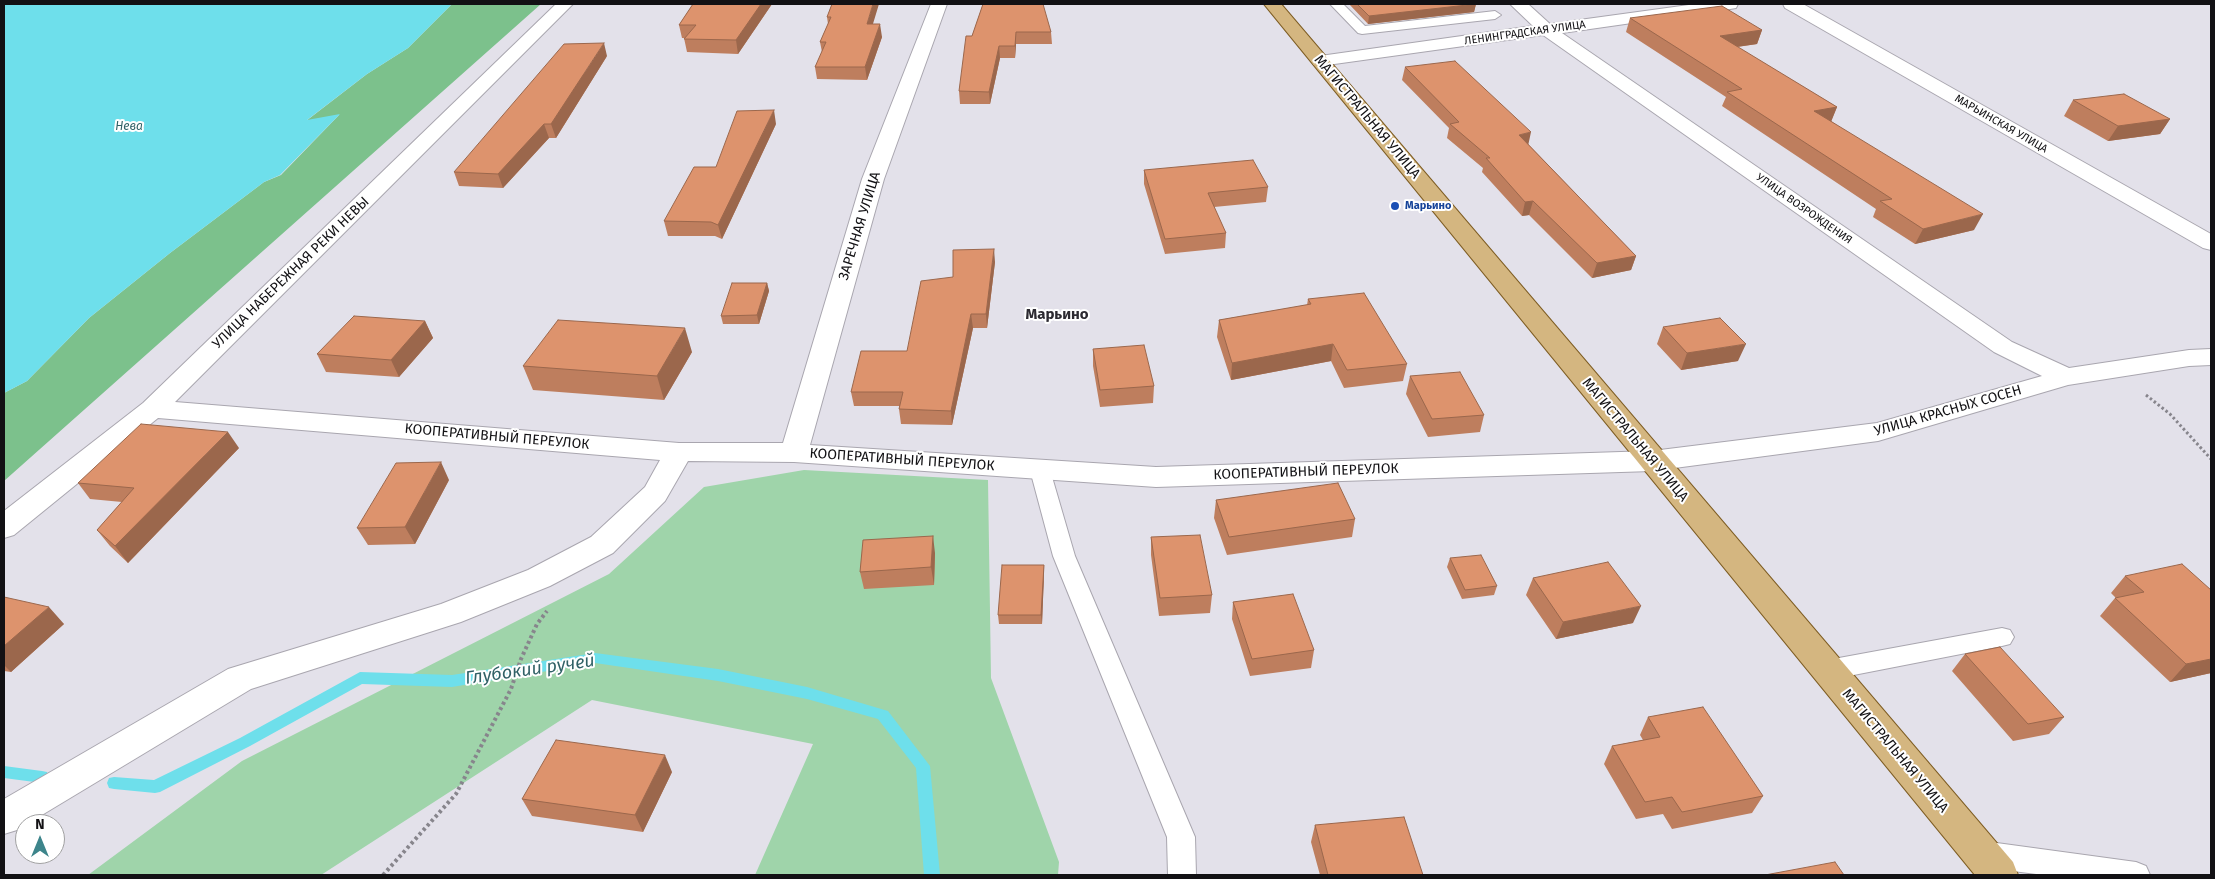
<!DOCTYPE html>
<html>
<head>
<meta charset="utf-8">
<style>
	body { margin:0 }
	#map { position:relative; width:2215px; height:879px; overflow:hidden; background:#e3e1ea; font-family:"Fira Sans",sans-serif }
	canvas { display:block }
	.frame { position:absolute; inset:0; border:5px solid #121114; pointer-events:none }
	.north { position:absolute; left:15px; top:814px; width:50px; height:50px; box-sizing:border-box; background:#fff; border:1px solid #a0a0a1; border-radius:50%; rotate:0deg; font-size:14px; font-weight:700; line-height:20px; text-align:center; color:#121114 }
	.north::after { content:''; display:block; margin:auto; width:18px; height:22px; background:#3d858b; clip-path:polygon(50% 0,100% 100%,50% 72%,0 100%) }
</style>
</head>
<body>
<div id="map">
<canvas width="2215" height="879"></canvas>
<div class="frame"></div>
<div class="north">N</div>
</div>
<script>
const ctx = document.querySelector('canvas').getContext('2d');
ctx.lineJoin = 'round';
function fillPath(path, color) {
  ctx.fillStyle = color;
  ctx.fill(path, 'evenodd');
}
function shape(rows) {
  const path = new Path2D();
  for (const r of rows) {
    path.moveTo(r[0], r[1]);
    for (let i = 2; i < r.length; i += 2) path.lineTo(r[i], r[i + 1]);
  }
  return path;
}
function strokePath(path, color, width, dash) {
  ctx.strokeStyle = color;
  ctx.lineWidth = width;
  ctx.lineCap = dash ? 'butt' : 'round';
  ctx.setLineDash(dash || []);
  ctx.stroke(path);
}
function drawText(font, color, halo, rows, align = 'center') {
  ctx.font = font + ' "Fira Sans",sans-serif';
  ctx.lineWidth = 4;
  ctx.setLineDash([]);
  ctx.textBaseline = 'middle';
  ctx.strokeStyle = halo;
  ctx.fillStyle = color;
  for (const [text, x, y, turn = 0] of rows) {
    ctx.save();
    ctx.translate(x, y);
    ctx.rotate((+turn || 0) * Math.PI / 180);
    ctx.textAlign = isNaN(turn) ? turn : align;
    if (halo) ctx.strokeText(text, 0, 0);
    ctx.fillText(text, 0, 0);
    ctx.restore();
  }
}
const green = shape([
	[804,470,988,480,991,678,1059,862,1058,875,755,875,813,744,592,700,321,875,88,875,242,761,609,574,704,487]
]);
const forest = shape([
	[452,4,541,4,4,481,4,393,27,381,89,318,170,253,264,182,281,175,339,115,306,121,367,74,408,48]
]);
const water = shape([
	[4,4,452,4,408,48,367,74,307,120,340,114,280,175,264,182,170,253,89,318,27,381,4,393]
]);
const stream = shape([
	[595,653,718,669,807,687,888,711,930,766,940,875,924,875,916,768,878,719,807,699,718,681,595,663,452,687,362,684,250,746,160,792,155,793,114,789,109,788,107,783,109,778,114,777,154,780,240,738,360,672,452,675,595,653],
	[4,766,42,771,47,772,49,777,47,782,42,783,4,778,4,766]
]);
const pathFar1 = shape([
	[2146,395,2170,414,2211,459]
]);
const path = shape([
	[383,875,456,794,511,689,521,659,537,624,547,611]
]);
const lane = shape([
	[1330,4,1343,4,1365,26,1495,11,1501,15,1495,19,1362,34,1358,33,1330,4],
	[1040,463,1047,465,1050,470,1075,556,1195,837,1196,875,1168,875,1167,837,1053,556,1030,470,1033,465,1040,463],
	[2002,628,2010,630,2014,637,2010,644,2002,646,1828,680,1819,677,1816,670,1819,663,1828,660,2002,628],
	[1982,841,2136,862,2146,866,2150,875,2044,875,1982,867,1972,863,1968,854,1972,845,1982,841]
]);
const street = shape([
	[556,4,573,4,175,402,679,443,783,443,862,179,931,4,947,4,884,179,810,445,1156,467,1652,451,1877,423,2042,376,1994,352,1543,35,1320,66,1314,65,1311,61,1314,57,1320,56,1533,26,1510,4,1528,4,1550,24,1696,4,1738,4,1736,8,1730,9,1562,33,2012,342,2069,368,2189,350,2211,349,2211,365,2189,366,2068,385,1878,441,1652,471,1156,487,794,462,688,461,665,501,613,553,550,586,461,622,251,689,17,830,4,834,4,799,228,669,441,604,528,570,591,537,645,487,660,460,158,418,14,535,4,538,4,511,143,403,556,4],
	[1783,4,1803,4,2211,234,2211,250,2203,248,1785,8,1783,4]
]);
const primary = shape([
	[1264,4,1281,4,2013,862,2018,875,1975,875,1264,4]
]);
const wall = shape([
	[693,4,772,4,738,54,687,52,684,38,682,38,679,25],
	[832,4,872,24,882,37,867,80,817,79,815,67,822,52,820,42,828,24,827,17],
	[983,4,1051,32,1052,44,1016,44,1015,58,1000,58,990,104,960,104,959,91,972,36],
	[1349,4,1476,4,1474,12,1368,24],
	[1630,18,1762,30,1757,44,1737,47,1837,107,1831,121,1974,230,1915,244,1873,217,1876,209,1722,106,1726,97,1626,32],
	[607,56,556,138,549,138,503,188,459,186,454,172],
	[1405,67,1528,144,1636,256,1631,270,1592,278,1529,215,1522,216,1482,172,1483,168,1447,138,1449,128,1402,80],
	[2073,100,2170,119,2160,134,2108,141,2064,116],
	[776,124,722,239,715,236,668,236,664,221,716,167],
	[1144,170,1268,187,1266,202,1214,207,1226,233,1225,248,1165,254,1144,184],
	[995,262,987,328,973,328,952,425,901,424,899,409,900,406,854,406,851,392,907,351,953,277],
	[767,283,769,291,759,324,723,324,721,316],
	[1308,299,1407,364,1403,381,1344,388,1331,361,1231,380,1217,337,1219,320,1307,305],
	[425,321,433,338,399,377,326,372,317,354],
	[1663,327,1738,361,1681,370,1657,344],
	[1093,349,1154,386,1153,403,1100,407,1093,366],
	[692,352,664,400,533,390,523,366],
	[1410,376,1484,415,1480,432,1428,437,1406,394],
	[239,448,128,563,110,546,97,530,122,502,90,499,78,483],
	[449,480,415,544,368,545,357,528],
	[1216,500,1355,519,1352,537,1227,555,1214,518],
	[1151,537,1212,595,1210,613,1159,616,1151,555],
	[935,553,934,585,864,589,860,572],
	[1450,558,1497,586,1494,595,1462,599,1447,567],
	[1044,565,1044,574,1042,624,999,624,998,615],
	[2125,576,2211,590,2211,673,2170,682,2100,616,2115,598,2116,598,2111,593],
	[1533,578,1633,623,1556,639,1526,595],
	[4,597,64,624,11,672,4,671],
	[1233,602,1314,650,1311,668,1250,676,1232,619],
	[1965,654,2064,717,2049,734,2013,741,1952,671],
	[1648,717,1763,796,1752,813,1672,829,1663,814,1636,819,1604,764,1612,746,1643,740,1640,735],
	[672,772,643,832,532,816,522,799],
	[1315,825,1423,875,1320,875,1311,842]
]);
const shadedWall = shape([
	[761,4,772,4,738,54,736,40],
	[873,4,879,4,869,37,867,24],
	[1476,4,1474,12,1368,24,1369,16],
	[880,24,882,37,867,80,865,67],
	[1762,30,1757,44,1715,50,1720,36],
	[1016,32,1016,44,1015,58,1015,46],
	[604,43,607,56,556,138,551,124],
	[999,46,1000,58,990,104,989,92],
	[1837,107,1831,122,1814,111],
	[774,110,776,124,722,239,718,225],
	[2170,119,2160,134,2108,141,2118,126],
	[544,124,549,138,503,188,498,174],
	[1531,132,1528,146,1519,135],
	[1533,201,1529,215,1522,216,1525,202],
	[1983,214,1974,230,1915,244,1923,229],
	[994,249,995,262,987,328,986,314],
	[1636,256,1631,270,1592,278,1597,263],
	[767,283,769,291,759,324,757,315],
	[971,314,973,328,952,425,951,411],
	[425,321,433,338,399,377,391,360],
	[685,328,692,352,664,400,657,376],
	[1333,344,1331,361,1231,380,1232,363],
	[1746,344,1738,361,1681,370,1687,353],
	[228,432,239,448,128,563,115,546],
	[441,462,449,480,415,544,405,527],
	[933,536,935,553,934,585,931,567],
	[1044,565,1044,574,1042,624,1041,615],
	[1641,606,1633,623,1556,639,1563,622],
	[49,607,64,624,11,672,4,665,4,646],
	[2211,659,2211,673,2170,682,2186,664],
	[665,755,672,772,643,832,635,815]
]);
const building = shape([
	[693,4,761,4,736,40,684,39,696,25,679,25,693,4],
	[832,4,873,4,867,24,880,24,865,67,815,67,826,42,820,42,831,17,827,17,832,4],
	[983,4,1043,4,1051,32,1016,32,1015,46,999,46,989,92,959,91,966,36,972,36,983,4],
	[1357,4,1476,4,1369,16,1357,4],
	[1722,6,1762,30,1720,36,1837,107,1814,111,1983,214,1923,229,1880,201,1892,199,1727,92,1742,89,1630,18,1722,6],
	[604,43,551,124,544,124,498,174,454,172,564,44,604,43],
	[1455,61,1531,132,1519,135,1636,256,1597,263,1533,201,1525,202,1486,158,1490,158,1450,124,1459,122,1405,67,1455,61],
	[2124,94,2170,119,2118,126,2073,100,2124,94],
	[774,110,718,225,711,222,664,221,694,167,716,167,737,111,774,110],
	[1253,160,1268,187,1208,193,1226,233,1165,239,1144,170,1253,160],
	[994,249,986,314,971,314,951,411,899,409,903,392,851,392,861,351,907,351,921,281,953,277,953,250,994,249],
	[732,283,767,283,757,315,721,316,732,283],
	[1364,293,1407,364,1347,370,1333,344,1232,363,1219,320,1311,304,1308,299,1364,293],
	[354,316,425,321,391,360,317,354,354,316],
	[1720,318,1746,344,1687,353,1663,327,1720,318],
	[558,320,685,328,657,376,523,366,558,320],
	[1144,345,1154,386,1100,390,1093,349,1144,345],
	[1460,372,1484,415,1432,419,1410,376,1460,372],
	[141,424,228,432,115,546,97,530,134,488,78,483,141,424],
	[441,462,405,527,357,528,396,463,441,462],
	[1338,483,1355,519,1229,537,1216,500,1338,483],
	[1200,535,1212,595,1160,598,1151,537,1200,535],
	[933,536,931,567,860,572,863,540,933,536],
	[1481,555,1497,586,1465,590,1450,558,1481,555],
	[1608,562,1641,606,1563,622,1533,578,1608,562],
	[2182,564,2211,590,2211,659,2186,664,2115,598,2144,592,2125,576,2182,564],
	[1002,565,1044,565,1041,615,998,615,1002,565],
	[1293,594,1314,650,1252,659,1233,602,1293,594],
	[4,597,49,607,4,646,4,597],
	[2000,647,2064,717,2028,724,1965,654,2000,647],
	[1703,707,1763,796,1682,812,1672,797,1645,802,1612,746,1660,737,1648,717,1703,707],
	[556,740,665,755,635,815,522,799,556,740],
	[1404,817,1423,875,1328,875,1315,825,1404,817],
	[1835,862,1844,875,1765,875,1835,862]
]);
const markers = [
	[1395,206,5,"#1a4fb4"]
];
const farStreetnames = [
	["ЛЕНИНГРАДСКАЯ УЛИЦА",1525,33,-8],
	["МАРЬИНСКАЯ УЛИЦА",2001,124,30],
	["УЛИЦА ВОЗРОЖДЕНИЯ",1804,209,35]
];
const farTransitnames = [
	["Марьино",1405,206]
];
const farWaternames = [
	["Нева",129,127]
];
const streetNames = [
	["МАГИСТРАЛЬНАЯ УЛИЦА",1367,117,50],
	["ЗАРЕЧНАЯ УЛИЦА",860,226,-73],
	["УЛИЦА НАБЕРЕЖНАЯ РЕКИ НЕВЫ",291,273,-44],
	["УЛИЦА КРАСНЫХ СОСЕН",1948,411,-16],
	["КООПЕРАТИВНЫЙ ПЕРЕУЛОК",497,437,5],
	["МАГИСТРАЛЬНАЯ УЛИЦА",1635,440,50],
	["КООПЕРАТИВНЫЙ ПЕРЕУЛОК",902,460,4],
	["КООПЕРАТИВНЫЙ ПЕРЕУЛОК",1306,472,-2],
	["МАГИСТРАЛЬНАЯ УЛИЦА",1895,751,50]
];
const neighbourhoodNames = [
	["Марьино",1057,315]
];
const nearWaternames = [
	["Глубокий ручей",530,670,-8]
];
fillPath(green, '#9fd4aa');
fillPath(forest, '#7cc18c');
fillPath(water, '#6edfeb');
fillPath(stream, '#6edfeb');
strokePath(lane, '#a9a6af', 2);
strokePath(street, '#a9a6af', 2);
strokePath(primary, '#7e5d23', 2);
strokePath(pathFar1, '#87858c', 3, [2.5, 2.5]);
strokePath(path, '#87858c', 4, [3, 3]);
fillPath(lane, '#fff');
fillPath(street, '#fff');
fillPath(primary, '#d4b680');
fillPath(wall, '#be7e5e');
fillPath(shadedWall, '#9b674c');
fillPath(building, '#dd936d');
strokePath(building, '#9b674c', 1);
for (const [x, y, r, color] of markers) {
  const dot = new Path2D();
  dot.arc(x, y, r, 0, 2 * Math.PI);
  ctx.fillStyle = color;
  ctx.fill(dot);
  strokePath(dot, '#fff', 2);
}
drawText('11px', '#121114', '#fff', farStreetnames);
drawText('bold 11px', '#164399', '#fff', farTransitnames, 'left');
drawText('italic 12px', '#306166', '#fff', farWaternames);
drawText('14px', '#121114', '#fff', streetNames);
drawText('bold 15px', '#2c2a31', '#fff', neighbourhoodNames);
drawText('italic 18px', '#306166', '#fff', nearWaternames);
</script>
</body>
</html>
